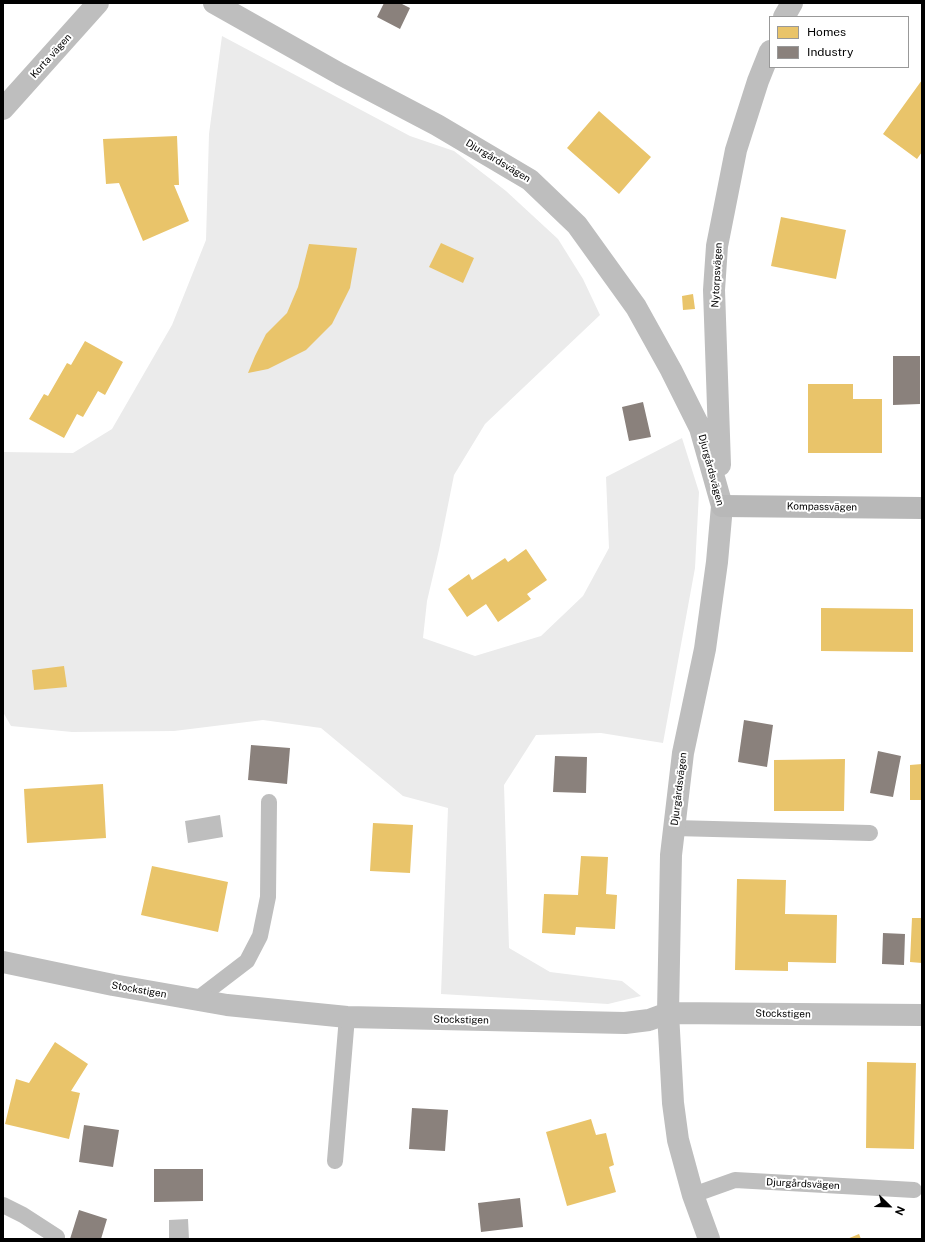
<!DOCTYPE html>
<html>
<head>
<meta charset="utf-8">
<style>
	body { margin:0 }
	#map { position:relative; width:925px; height:1242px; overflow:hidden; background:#fff; font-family:"Public Sans",sans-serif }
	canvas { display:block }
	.frame { position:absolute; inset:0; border:4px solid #000; pointer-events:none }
	.legend { position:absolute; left:769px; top:16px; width:140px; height:52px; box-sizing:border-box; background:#fff; border:1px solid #999; margin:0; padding:5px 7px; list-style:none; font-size:12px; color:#000 }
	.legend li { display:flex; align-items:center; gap:8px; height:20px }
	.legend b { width:20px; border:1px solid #999 }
	.north { position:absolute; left:869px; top:1186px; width:40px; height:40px; -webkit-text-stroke:3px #fff; paint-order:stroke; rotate:113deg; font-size:11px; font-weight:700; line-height:16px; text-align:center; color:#000 }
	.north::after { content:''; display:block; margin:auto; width:14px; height:18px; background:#000; clip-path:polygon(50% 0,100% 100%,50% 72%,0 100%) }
</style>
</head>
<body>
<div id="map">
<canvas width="925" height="1242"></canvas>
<div class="frame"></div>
<ul class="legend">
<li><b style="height:11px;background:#e9c46a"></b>Homes</li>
<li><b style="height:11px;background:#8a817c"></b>Industry</li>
</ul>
<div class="north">N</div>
</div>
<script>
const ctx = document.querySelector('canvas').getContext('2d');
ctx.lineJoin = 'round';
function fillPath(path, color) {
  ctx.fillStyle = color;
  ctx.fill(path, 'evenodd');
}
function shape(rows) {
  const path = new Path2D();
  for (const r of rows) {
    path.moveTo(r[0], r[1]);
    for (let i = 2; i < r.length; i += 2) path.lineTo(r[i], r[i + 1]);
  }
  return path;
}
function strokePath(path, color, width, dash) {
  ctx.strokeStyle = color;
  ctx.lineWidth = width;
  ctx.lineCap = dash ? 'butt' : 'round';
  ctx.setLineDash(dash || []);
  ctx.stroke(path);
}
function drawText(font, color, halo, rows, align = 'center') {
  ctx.font = font + ' "Public Sans",sans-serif';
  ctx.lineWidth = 4;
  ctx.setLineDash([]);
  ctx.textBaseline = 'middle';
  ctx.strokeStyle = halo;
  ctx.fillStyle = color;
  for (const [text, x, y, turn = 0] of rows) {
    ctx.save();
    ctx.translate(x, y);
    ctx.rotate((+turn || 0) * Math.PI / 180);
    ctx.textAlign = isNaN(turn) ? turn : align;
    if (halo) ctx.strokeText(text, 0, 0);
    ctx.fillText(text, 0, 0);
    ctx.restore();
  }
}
const green = shape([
	[222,36,410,136,454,151,506,191,558,239,583,279,600,315,485,424,454,475,439,550,427,601,423,638,475,656,541,636,583,596,609,548,606,477,682,438,699,492,695,568,663,743,601,733,536,735,504,785,509,948,550,972,622,981,641,996,608,1004,441,994,448,808,403,796,321,728,263,720,174,731,72,732,11,726,3,712,3,452,73,453,112,429,172,325,206,240,209,134]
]);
const water = shape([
	[220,815,223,837,188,843,185,821],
	[188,1219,189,1239,169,1239,169,1220]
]);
const homes = shape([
	[922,80,922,152,917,159,883,134],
	[599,111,651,157,619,194,567,148],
	[177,136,179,185,174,185,189,221,143,241,119,183,106,184,103,139],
	[781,217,846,230,836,279,771,266],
	[441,243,474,258,463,283,429,267],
	[309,244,357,248,350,288,332,324,306,350,268,369,248,373,255,356,266,334,287,313,298,287],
	[693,294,695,309,683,310,682,296],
	[85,341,123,362,105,395,98,391,83,417,77,414,64,438,29,419,44,394,48,396,67,363,71,365],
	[808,384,853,384,853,399,882,399,882,453,808,453],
	[526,549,547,580,527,594,531,599,498,622,486,604,467,617,448,589,469,574,472,580,505,558,508,562],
	[821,608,913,609,913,652,821,651],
	[64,666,67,687,34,690,32,670],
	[845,759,844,811,774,811,774,760],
	[922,764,922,800,910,800,910,765],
	[103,784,106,838,27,843,24,789],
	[373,823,413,825,410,873,370,871],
	[581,856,608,857,606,894,617,895,615,929,576,927,575,935,542,933,544,894,578,895],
	[152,866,228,882,218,932,141,915],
	[737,879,786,880,785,914,837,915,836,963,788,962,788,971,735,970],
	[912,918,922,918,922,963,910,962],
	[55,1042,88,1064,71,1091,80,1093,69,1139,5,1124,16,1079,29,1083],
	[867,1062,916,1063,914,1149,866,1148],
	[591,1119,596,1135,606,1133,614,1165,609,1167,616,1192,567,1206,546,1132],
	[859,1234,861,1239,847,1239]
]);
const industry = shape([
	[384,3,400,3,410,8,400,29,377,17],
	[893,356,920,356,920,404,893,405],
	[643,402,651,437,629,441,622,407],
	[744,720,773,725,767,767,738,762],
	[251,745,290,748,287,784,248,780],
	[878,751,901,756,893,797,870,793],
	[555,756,587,757,586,793,553,792],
	[883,933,905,934,904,965,882,964],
	[412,1108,448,1110,445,1151,409,1149],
	[84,1125,119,1130,113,1167,79,1162],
	[154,1169,203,1169,203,1201,154,1202],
	[520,1198,523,1227,481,1232,478,1203],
	[79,1210,107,1219,101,1239,70,1239]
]);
const lane = shape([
	[674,828,870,833],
	[196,1000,247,961,260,936,268,897,269,802],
	[335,1161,347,1017],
	[693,1195,735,1180,914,1190],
	[3,1205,23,1215,57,1237]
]);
const street = shape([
	[214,3,340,74,437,125,530,180,577,225,636,307,671,370,700,428,722,506,717,562,705,649,683,753,671,855,668,1013,673,1103,678,1140,693,1195,709,1239],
	[784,17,792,3],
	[3,109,98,3],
	[720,465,714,290,717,246,736,150,758,81,770,51],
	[3,962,113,985,227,1005,347,1017,625,1023,649,1020,668,1013,922,1015]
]);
const secondary = shape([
	[722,506,922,508]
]);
const streetNames = [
	["Korta vägen",51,56,-48],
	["Djurgårdsvägen",498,161,31],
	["Nytorpsvägen",717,275,-87],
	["Djurgårdsvägen",711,470,75],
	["Kompassvägen",822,507,1],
	["Djurgårdsvägen",679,789,-83],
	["Stockstigen",139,990,10],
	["Stockstigen",783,1014,1],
	["Stockstigen",461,1020,1],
	["Djurgårdsvägen",803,1184,3]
];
fillPath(green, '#ebebeb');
fillPath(water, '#bebebe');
fillPath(homes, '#e9c46a');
fillPath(industry, '#8a817c');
strokePath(lane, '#bebebe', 16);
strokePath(street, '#bebebe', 22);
strokePath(secondary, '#b8b8b8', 22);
drawText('10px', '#000', '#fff', streetNames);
</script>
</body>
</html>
